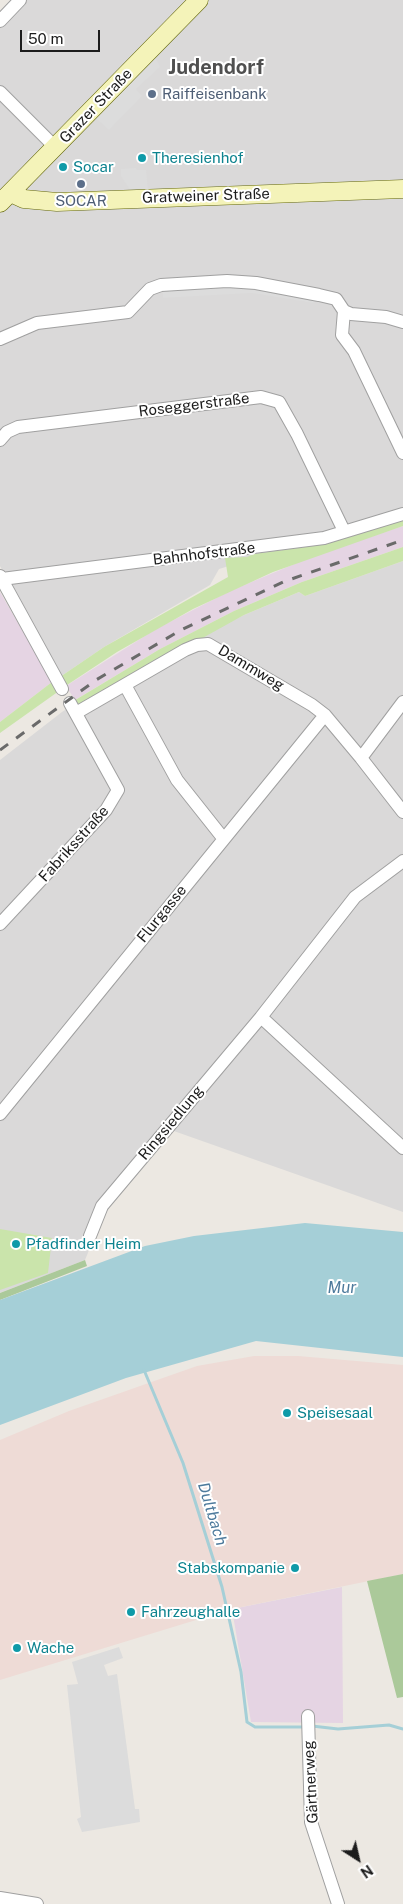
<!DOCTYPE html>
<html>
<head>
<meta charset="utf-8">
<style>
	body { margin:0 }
	#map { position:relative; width:403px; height:1904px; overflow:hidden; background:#ece8e2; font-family:"Public Sans",sans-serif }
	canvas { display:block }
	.north { position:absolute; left:333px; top:1834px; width:50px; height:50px; -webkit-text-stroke:4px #fff; paint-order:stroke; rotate:145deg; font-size:14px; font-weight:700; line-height:20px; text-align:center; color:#1c1c1c }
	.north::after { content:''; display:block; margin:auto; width:18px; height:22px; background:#1c1c1c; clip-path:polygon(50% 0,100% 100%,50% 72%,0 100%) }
	.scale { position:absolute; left:20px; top:30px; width:80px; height:22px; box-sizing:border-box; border:2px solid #1c1c1c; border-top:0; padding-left:6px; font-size:15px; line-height:18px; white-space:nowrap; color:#1c1c1c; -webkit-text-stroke:4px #fff; paint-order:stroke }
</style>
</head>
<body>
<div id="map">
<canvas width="403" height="1904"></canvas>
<div class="north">N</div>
<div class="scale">50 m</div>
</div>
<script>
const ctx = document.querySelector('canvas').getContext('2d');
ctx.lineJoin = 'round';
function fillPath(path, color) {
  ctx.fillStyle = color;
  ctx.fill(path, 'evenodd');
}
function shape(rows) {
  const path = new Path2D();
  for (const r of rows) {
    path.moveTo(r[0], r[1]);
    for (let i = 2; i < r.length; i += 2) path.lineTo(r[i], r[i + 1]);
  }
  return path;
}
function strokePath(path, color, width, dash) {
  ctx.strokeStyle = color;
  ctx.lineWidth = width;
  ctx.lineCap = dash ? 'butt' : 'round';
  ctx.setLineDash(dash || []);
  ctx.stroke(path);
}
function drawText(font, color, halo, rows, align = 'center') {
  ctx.font = font + ' "Public Sans",sans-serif';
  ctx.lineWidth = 4;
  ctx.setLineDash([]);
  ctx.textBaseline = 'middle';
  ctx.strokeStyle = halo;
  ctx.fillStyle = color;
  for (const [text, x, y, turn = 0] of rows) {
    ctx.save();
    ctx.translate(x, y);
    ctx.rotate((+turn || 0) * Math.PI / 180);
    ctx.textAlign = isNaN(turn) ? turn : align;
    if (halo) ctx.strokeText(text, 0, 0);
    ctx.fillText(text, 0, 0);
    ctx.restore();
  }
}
const residential = shape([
	[17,0,403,0,403,513,219,569,210,585,104,647,60,677,0,566,0,17],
	[403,561,403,1212,171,1130,118,1191,98,1228,85,1260,0,1293,0,760,62,712,120,675,244,615,299,592,305,596]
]);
const industrial = shape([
	[403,526,403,547,302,582,234,611,160,649,75,700,66,686,156,629,230,591,316,555],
	[0,592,52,682,0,722],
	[342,1587,343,1723,251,1722,232,1609]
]);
const military = shape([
	[254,1356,298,1356,403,1365,403,1574,232,1609,0,1680,0,1440,69,1411,197,1366]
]);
const grass = shape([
	[403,518,403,526,273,572,193,609,117,652,64,687,60,677,104,647,228,577,225,558,247,557,254,554,305,547],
	[403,547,403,561,305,596,299,592,244,615,80,706,72,702,160,649,234,611,302,582],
	[52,682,59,691,0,733,0,722],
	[0,1229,52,1238,48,1273,0,1290]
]);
const forest = shape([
	[85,1260,87,1266,0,1300,0,1293],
	[403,1574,403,1697,397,1698,367,1581]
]);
const parking = shape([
	[152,50,160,67,136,89,142,96,109,130,90,113],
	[136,168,137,170,146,170,148,192,132,193,121,176,121,169],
	[253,285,317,296,314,303,253,293,163,298,163,289],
	[119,1647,123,1658,104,1665,108,1676,117,1674,135,1809,139,1809,140,1822,82,1832,77,1819,81,1817,67,1685,78,1684,72,1662]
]);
const water = shape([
	[305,1223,403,1232,403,1357,256,1341,126,1378,0,1425,0,1300,145,1246,194,1236]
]);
const stream = shape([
	[144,1370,183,1463,222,1587,241,1672,247,1722,255,1727,306,1727],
	[312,1726,338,1729,389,1725,403,1729]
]);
const minor = shape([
	[0,21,20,0],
	[0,92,56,148],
	[344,311,342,335,354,351,403,453],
	[0,339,37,323,128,312,150,289,161,285,227,281,256,283,319,295,336,299,344,311,351,314,386,317,403,322],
	[0,440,7,432,18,427,261,397,279,402,297,434,344,531],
	[0,576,62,689],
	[2,579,324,538,403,514],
	[125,685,177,780,223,838],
	[403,702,361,758,403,812],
	[76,713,185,650,197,645,208,644,312,705,325,715,361,758],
	[403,861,355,897,261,1017,403,1148],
	[0,924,106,810,118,790,70,703],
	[0,1114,325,715],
	[90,1236,102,1206,261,1017],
	[308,1716,311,1822,338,1904],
	[0,1898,37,1904]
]);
const secondary = shape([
	[11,193,24,199,57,202,403,189],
	[0,203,199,0]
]);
const rail = shape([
	[0,750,96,680,181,630,283,582,403,540]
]);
const markers = [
	[152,94,5,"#5c6f8a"],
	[142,158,5,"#0f9aa8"],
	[63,167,5,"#0f9aa8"],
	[81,184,5,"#5c6f8a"],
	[16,1244,5,"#0f9aa8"],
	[287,1413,5,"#0f9aa8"],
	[295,1568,5,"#0f9aa8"],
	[131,1612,5,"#0f9aa8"],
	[17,1648,5,"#0f9aa8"]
];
const serviceNames = [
	["Raiffeisenbank",162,94],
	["SOCAR",81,201,"center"]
];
const streetNames = [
	["Grazer Straße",96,106,-46],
	["Gratweiner Straße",206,196,-2],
	["Roseggerstraße",194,405,-7],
	["Bahnhofstraße",204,554,-7],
	["Dammweg",251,668,31],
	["Fabriksstraße",74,844,-48],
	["Flurgasse",162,914,-51],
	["Ringsiedlung",171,1123,-50],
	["Gärtnerweg",311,1782,-93]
];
const cultureNames = [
	["Theresienhof",152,158],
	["Socar",73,167],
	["Pfadfinder Heim",26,1244],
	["Speisesaal",297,1413],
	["Stabskompanie",285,1568,"right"],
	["Fahrzeughalle",141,1612],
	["Wache",27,1648]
];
const waterNames = [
	["Mur",342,1288],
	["Dultbach",212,1514,73]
];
const districtNames = [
	["Judendorf",216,68]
];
fillPath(residential, '#dad9d9');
fillPath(industrial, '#e5d4e3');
fillPath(military, '#eedbd6');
fillPath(grass, '#cae4ab');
fillPath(forest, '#abc99a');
fillPath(parking, '#dcdcdc');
fillPath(water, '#a5cfd7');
strokePath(stream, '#a5cfd7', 3);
strokePath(minor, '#a0a0a0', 14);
strokePath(secondary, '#65690d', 19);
strokePath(minor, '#fff', 12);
strokePath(secondary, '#f4f3b9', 18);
strokePath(rail, '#6a6a6a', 3, [10, 10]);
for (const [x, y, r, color] of markers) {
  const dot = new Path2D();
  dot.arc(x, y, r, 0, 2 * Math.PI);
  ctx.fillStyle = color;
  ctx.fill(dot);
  strokePath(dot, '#fff', 2);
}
drawText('15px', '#4e5e75', '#fff', serviceNames, 'left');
drawText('15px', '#1c1c1c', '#fff', streetNames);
drawText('15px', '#0d838f', '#fff', cultureNames, 'left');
drawText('italic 16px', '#4d7a9c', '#fff', waterNames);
drawText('bold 20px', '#4f4f4f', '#fff', districtNames);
</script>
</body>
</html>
